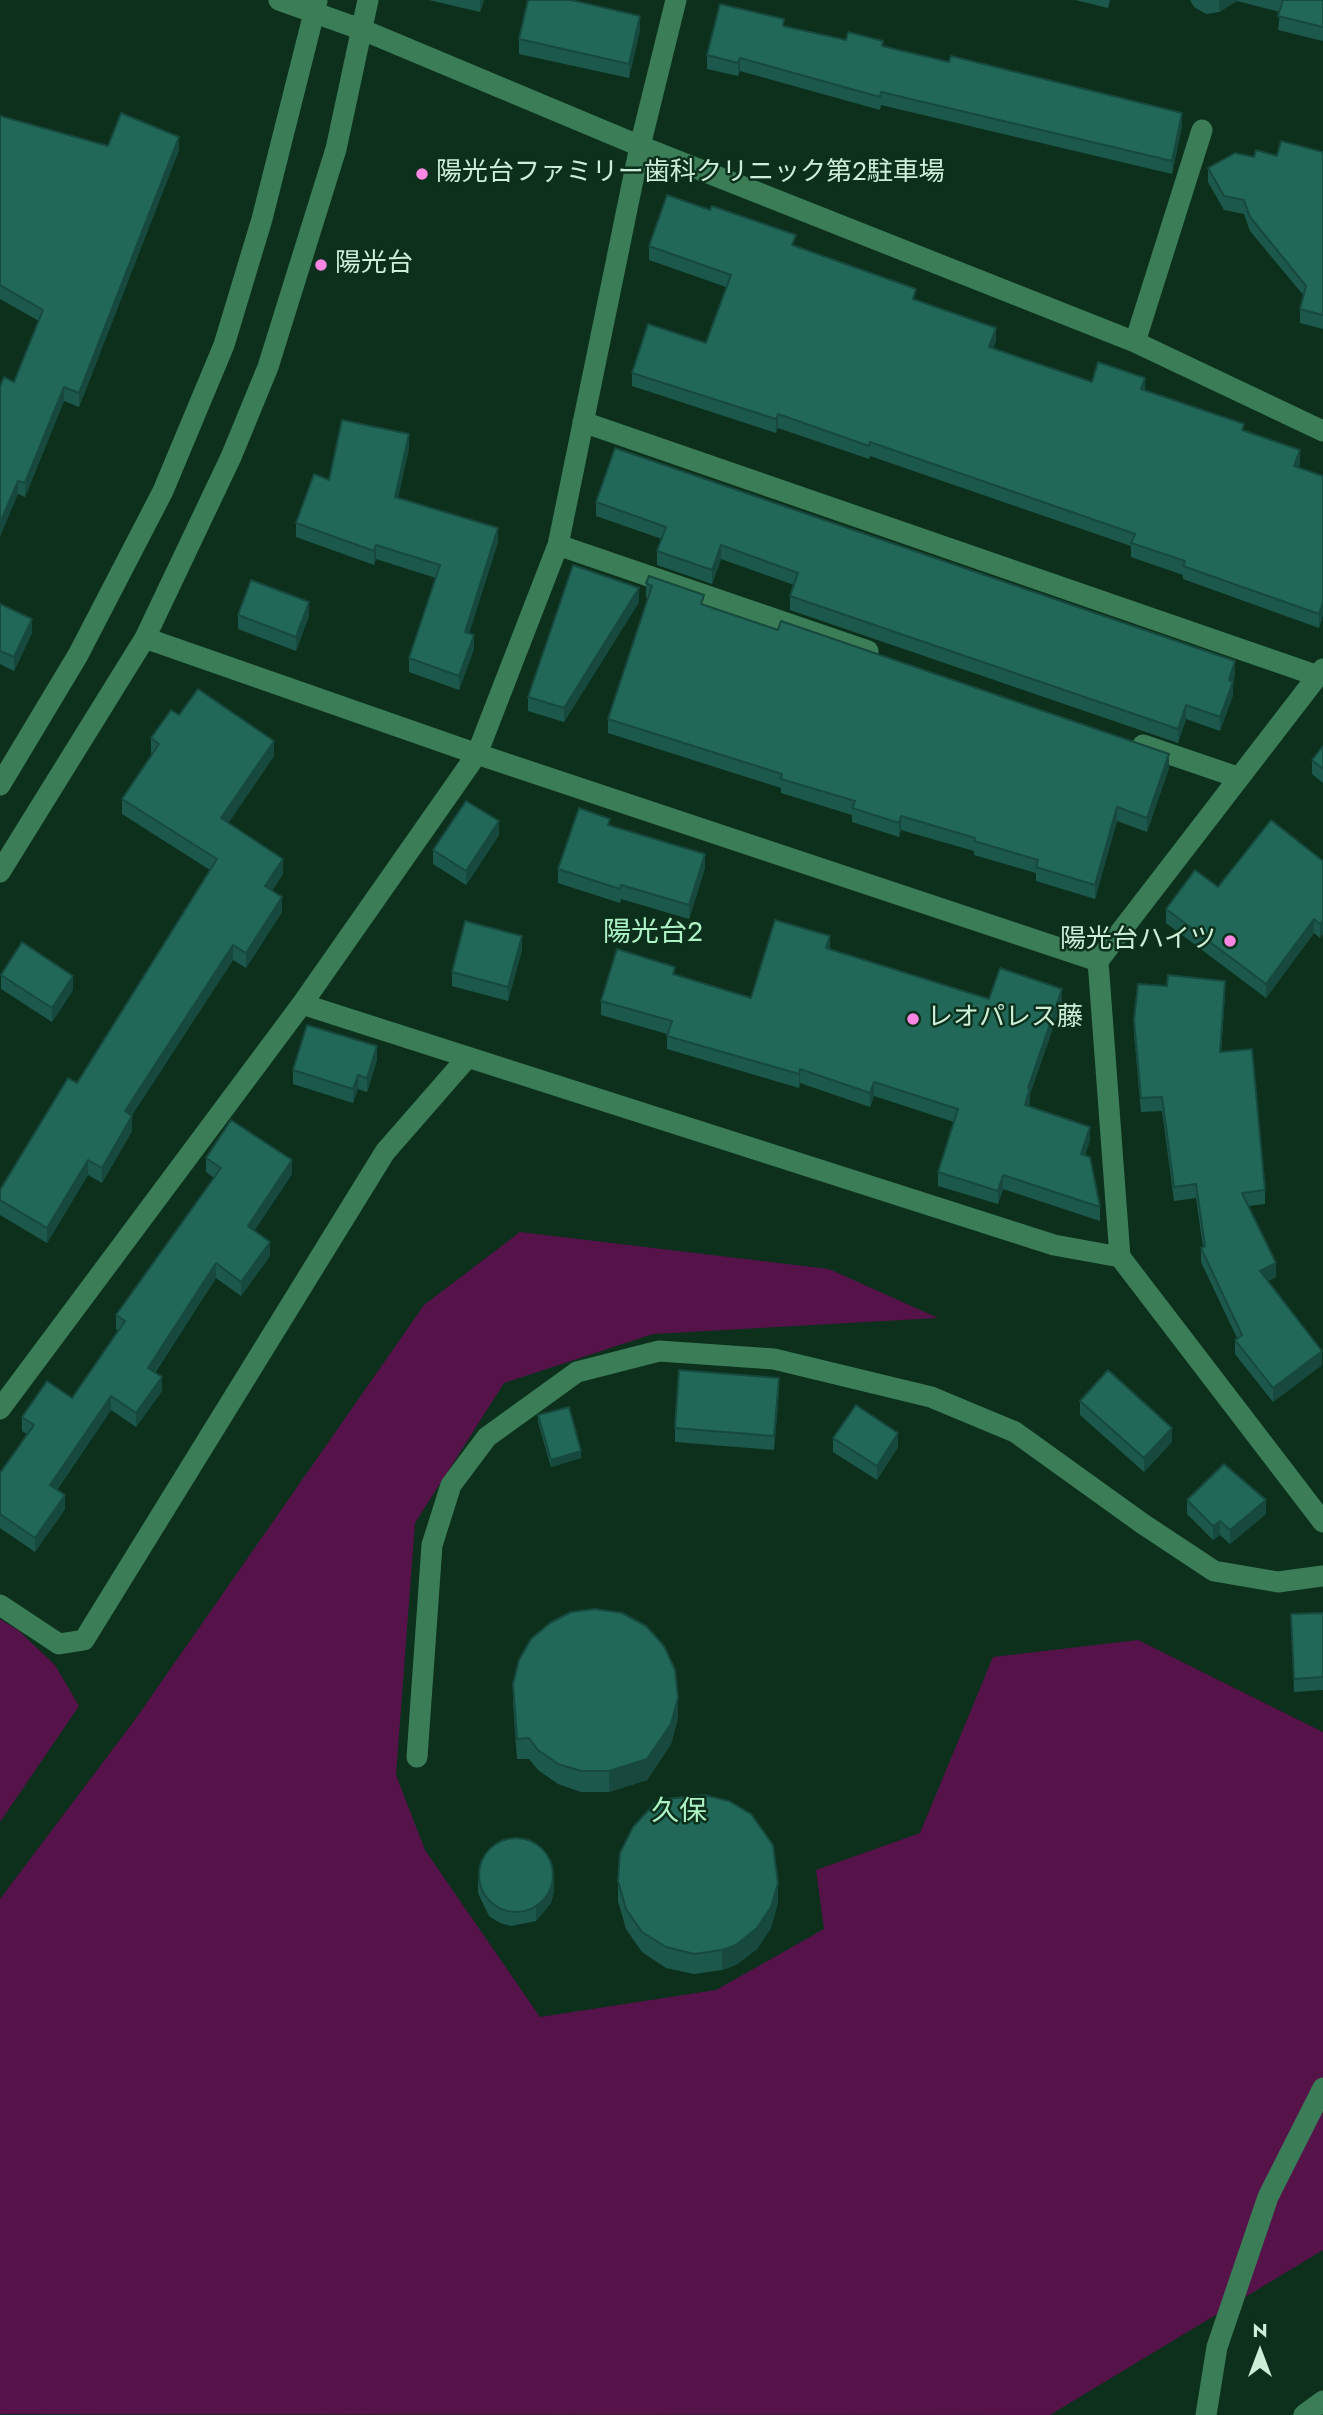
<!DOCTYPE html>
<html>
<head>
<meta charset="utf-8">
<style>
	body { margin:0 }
	#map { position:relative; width:1323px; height:2415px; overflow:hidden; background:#0c301c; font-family:Jost,sans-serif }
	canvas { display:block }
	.north { position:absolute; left:1225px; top:2317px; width:70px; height:70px; -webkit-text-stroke:5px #0c301c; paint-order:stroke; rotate:0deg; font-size:19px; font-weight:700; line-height:28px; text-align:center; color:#cdefd8 }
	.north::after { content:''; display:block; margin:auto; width:24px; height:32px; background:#cdefd8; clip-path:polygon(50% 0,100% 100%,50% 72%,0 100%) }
</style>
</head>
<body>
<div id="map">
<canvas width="1323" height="2415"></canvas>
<div class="north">N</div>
</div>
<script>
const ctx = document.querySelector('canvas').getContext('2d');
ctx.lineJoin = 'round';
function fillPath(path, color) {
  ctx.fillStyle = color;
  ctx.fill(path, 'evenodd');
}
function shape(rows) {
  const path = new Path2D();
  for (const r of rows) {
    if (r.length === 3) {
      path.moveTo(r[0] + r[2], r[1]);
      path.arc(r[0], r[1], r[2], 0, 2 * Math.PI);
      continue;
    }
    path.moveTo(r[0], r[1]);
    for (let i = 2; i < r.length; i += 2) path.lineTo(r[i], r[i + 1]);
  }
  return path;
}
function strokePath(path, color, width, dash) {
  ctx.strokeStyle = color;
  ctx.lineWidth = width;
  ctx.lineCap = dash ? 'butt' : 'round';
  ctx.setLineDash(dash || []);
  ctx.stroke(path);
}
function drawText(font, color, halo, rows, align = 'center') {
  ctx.font = font + ' Jost,"Noto Sans JP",sans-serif';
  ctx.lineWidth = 5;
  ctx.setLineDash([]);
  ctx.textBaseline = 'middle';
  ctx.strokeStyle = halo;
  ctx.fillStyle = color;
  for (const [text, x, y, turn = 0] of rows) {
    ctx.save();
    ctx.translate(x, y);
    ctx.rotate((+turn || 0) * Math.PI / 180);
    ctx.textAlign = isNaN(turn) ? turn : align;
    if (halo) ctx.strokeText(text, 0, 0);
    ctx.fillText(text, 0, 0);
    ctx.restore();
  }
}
const green = shape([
	[520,1232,829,1269,938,1318,653,1334,504,1383,415,1523,396,1775,425,1850,540,2017,716,1990,824,1929,816,1870,920,1833,993,1657,1138,1640,1323,1732,1323,2250,1050,2415,0,2414,0,1899,134,1721,424,1305],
	[0,1619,18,1630,55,1665,79,1706,0,1822]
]);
const minor = shape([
	[279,0,363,30,640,146,1135,342,1323,431],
	[1135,342,1202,130],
	[583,422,1318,676],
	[558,545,868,651],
	[145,638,477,754,1098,961],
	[1323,669,1098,961,1120,1257,1323,1522],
	[1143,745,1237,777],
	[0,785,78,655,163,491,224,345,262,219,317,1],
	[0,872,145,638,231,457,268,367,336,149,368,0],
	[302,1004,1054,1245,1120,1257],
	[0,1409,302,1004,477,754,558,545,640,146,676,0],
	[0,1605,59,1644,84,1640,385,1152,467,1058],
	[417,1757,432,1545,451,1485,487,1437,577,1372,659,1351,774,1359,931,1397,1015,1432,1143,1524,1214,1571,1278,1582,1323,1576],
	[1206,2415,1217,2347,1268,2197,1323,2088],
	[1304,2415,1323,2401]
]);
const wall = shape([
	[429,0,484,0,480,12],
	[1075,0,1110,0,1108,8],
	[1190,0,1323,0,1323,41,1278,30,1280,12,1237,1,1219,12,1206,14,1194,7],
	[784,26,846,40,883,46,1182,126,1172,174,881,105,880,110,740,71,738,76,707,69,707,55],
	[640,30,629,78,519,54,519,39],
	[0,116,108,146,179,150,79,407,64,401,25,497,18,494,14,382,39,321,0,299],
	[1323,152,1323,329,1300,323,1300,309,1304,296,1250,231,1244,214,1224,210,1208,182,1208,168,1254,157],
	[649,246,796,247,916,300,996,341,993,348,1092,382,1145,391,1244,430,1300,464,1298,468,1323,476,1323,615,1319,628,1183,579,1183,575,1131,557,1131,546,870,456,869,459,778,428,776,433,632,386,632,373,706,343,726,287,649,260],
	[409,448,398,498,498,542,469,633,474,649,459,690,409,672,409,658,436,578,376,559,374,565,296,537,296,523],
	[596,502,1235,675,1233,683,1233,695,1220,731,1186,719,1178,743,790,610,790,596,794,585,721,559,712,584,657,565,657,551,662,539,596,516],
	[646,583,704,605,1169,768,1147,832,1117,821,1095,899,1036,881,1036,873,974,855,974,851,901,830,899,837,852,822,852,815,781,793,781,788,608,733,608,719,648,598,646,597],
	[639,602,564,722,528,711,528,697],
	[0,604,32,633,14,671,0,664],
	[238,615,309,616,296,651,238,629],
	[151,738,274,756,228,823,283,874,272,891,282,912,246,968,233,960,132,1115,132,1131,102,1183,88,1175,47,1243,0,1215,0,1190,77,1083,210,870,122,814,122,799,152,754,151,753],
	[1323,746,1323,783,1312,774,1312,760],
	[610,825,705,868,689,919,621,899,620,903,558,883,558,869],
	[499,835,466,885,433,864,433,850],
	[1323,861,1320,938,1314,933,1266,998,1166,923,1166,909,1218,887],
	[522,950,508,1001,452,986,452,972],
	[830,950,989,999,1062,1002,1030,1094,1030,1102,1029,1106,1090,1140,1085,1155,1100,1207,1100,1221,1003,1189,998,1204,938,1186,938,1172,954,1122,874,1096,870,1107,800,1083,799,1088,667,1049,667,1034,601,1015,601,1001,675,975,751,998],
	[1,975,73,990,52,1022,1,989],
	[1225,995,1221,1052,1265,1190,1265,1204,1248,1206,1276,1277,1268,1281,1322,1365,1273,1402,1235,1354,1235,1340,1237,1338,1201,1262,1201,1248,1203,1247,1196,1198,1174,1201,1162,1111,1141,1112,1134,1034,1134,1020],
	[377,1060,367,1092,358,1089,353,1103,293,1084,293,1070],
	[206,1158,292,1174,254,1231,270,1256,241,1296,216,1278,155,1373,162,1391,136,1427,111,1410,57,1490,65,1509,35,1552,0,1528,0,1473,27,1434,22,1431,22,1417,72,1398,118,1331,116,1329,116,1315,214,1178,206,1172],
	[779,1392,774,1450,675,1442,675,1428],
	[1080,1401,1172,1442,1144,1472,1080,1415],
	[538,1415,581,1458,551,1467,538,1422],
	[833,1438,898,1447,877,1480,833,1452],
	[1187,1500,1266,1514,1230,1544,1220,1535,1213,1540,1187,1514],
	[1323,1613,1323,1690,1294,1692,1291,1614],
	[513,1684,678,1718,671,1744,647,1780,609,1792,581,1792,558,1784,538,1770,529,1759,517,1759,513,1704],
	[478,1879,554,1891,551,1903,536,1921,511,1926,500,1923,489,1916,478,1893],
	[618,1881,778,1903,771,1928,757,1949,736,1965,722,1970,694,1974,666,1968,642,1952,626,1929,618,1901]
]);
const shadedWall = shape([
	[480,0,484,0,480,12],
	[1219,0,1237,0,1237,1,1219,12],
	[640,16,640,30,629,78,629,64],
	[740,58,740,71,738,76,738,63],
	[1182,113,1182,126,1172,174,1172,161],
	[179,137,179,150,79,407,79,393],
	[996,328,996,341,989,361,989,347],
	[1145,378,1145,392,1141,389],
	[64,387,64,401,25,497,25,483],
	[778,414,778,428,776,433,776,419],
	[409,434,409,448,395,511,395,497],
	[1300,450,1300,464,1294,480,1294,466],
	[18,481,18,494,0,537,0,523],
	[498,528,498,542,465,646,465,632],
	[376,545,376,559,374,565,374,551],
	[721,545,721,559,712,584,712,570],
	[639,588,639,602,564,722,564,708],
	[309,602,309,616,296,651,296,637],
	[1323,602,1323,615,1319,628,1319,614],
	[32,619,32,633,14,671,14,657],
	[474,635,474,649,459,690,459,676],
	[1235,661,1235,675,1233,683,1233,695,1220,731,1220,717,1229,680],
	[1186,705,1186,719,1178,743,1178,729],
	[274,741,274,756,221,834,221,818],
	[1169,754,1169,768,1147,832,1147,818],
	[1117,807,1117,821,1095,899,1095,885],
	[901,816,901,830,899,837,899,823],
	[499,821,499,835,466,885,466,871],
	[705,854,705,868,689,919,689,905],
	[283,859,283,874,265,901,265,886],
	[282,897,282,912,246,968,246,953],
	[1314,919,1314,933,1266,998,1266,984],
	[1323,920,1323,934,1320,938,1320,924],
	[522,936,522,950,508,1001,508,987],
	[830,936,830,950,826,948],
	[233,945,233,960,125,1126,125,1111],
	[73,976,73,990,52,1022,52,1008],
	[1225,981,1225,995,1220,1066,1220,1052],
	[1062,989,1062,1002,1030,1094,1030,1102,1025,1119,1025,1105,1028,1088],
	[377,1046,377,1060,367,1092,367,1078],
	[800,1069,800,1083,799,1088,799,1074],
	[358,1075,358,1089,353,1103,353,1089],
	[874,1082,874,1096,870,1107,870,1093],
	[132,1116,132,1131,102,1183,102,1168],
	[1090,1127,1090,1140,1081,1168,1081,1154],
	[88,1160,88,1175,47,1243,47,1228],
	[292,1160,292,1174,248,1240,248,1226],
	[1003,1175,1003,1189,998,1204,998,1191],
	[270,1242,270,1256,241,1296,241,1282],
	[216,1263,216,1278,148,1382,148,1368],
	[1276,1263,1276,1277,1260,1285,1260,1271],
	[1322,1351,1322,1365,1273,1402,1273,1388],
	[162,1377,162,1391,136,1427,136,1413],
	[779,1378,779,1392,774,1450,774,1436],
	[111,1396,111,1410,50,1499,50,1485],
	[1172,1428,1172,1442,1144,1472,1144,1458],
	[898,1433,898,1447,877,1480,877,1466],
	[581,1451,581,1458,551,1467,551,1460],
	[65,1495,65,1509,35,1552,35,1538],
	[1266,1500,1266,1514,1230,1544,1230,1530],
	[1220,1521,1220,1535,1213,1540,1213,1526],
	[678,1698,678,1718,671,1744,647,1780,609,1792,609,1771],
	[554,1877,554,1891,551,1903,536,1921,536,1907],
	[778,1883,778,1903,771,1928,757,1949,736,1965,722,1970,722,1950]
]);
const building = shape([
	[528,0,571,0,640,16,629,64,519,39,528,0],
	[1283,0,1323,0,1323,27,1278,16,1283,0],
	[720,4,784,19,783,26,846,40,848,32,883,41,882,46,949,62,951,56,1182,113,1172,161,881,92,880,97,740,58,738,63,707,55,720,4],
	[121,113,179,137,79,393,64,387,25,483,18,481,0,523,0,387,4,377,14,382,43,310,0,285,0,116,108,146,121,113],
	[1281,141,1323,152,1323,315,1300,309,1306,286,1250,217,1244,200,1224,196,1208,168,1235,153,1254,157,1256,150,1277,156,1281,141],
	[667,195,710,210,712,206,796,235,792,245,916,289,913,299,996,328,989,347,1092,382,1098,362,1145,378,1141,389,1244,424,1242,430,1300,450,1294,466,1323,476,1323,602,1319,614,1183,566,1185,561,1131,543,1135,534,870,442,869,446,778,414,776,419,632,373,648,324,706,343,731,275,649,246,667,195],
	[342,420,409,434,395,497,498,528,465,632,474,635,459,676,409,658,440,565,376,545,374,551,296,523,314,474,329,480,342,420],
	[615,448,1235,661,1229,680,1233,682,1220,717,1186,705,1178,729,790,596,798,573,721,545,712,570,657,551,666,527,596,502,615,448],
	[573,565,639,588,564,708,528,697,573,565],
	[649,576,704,595,701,604,778,630,781,621,1169,754,1147,818,1117,807,1095,885,1036,867,1038,860,974,841,975,838,901,816,899,823,852,808,855,801,781,779,782,774,608,719,652,586,646,583,649,576],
	[251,580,309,602,296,637,238,615,251,580],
	[0,604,32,619,14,657,0,651,0,604],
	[198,689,274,741,221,818,283,859,265,886,282,897,246,953,233,945,125,1111,132,1116,102,1168,88,1160,47,1228,0,1200,0,1190,68,1078,77,1083,217,859,122,799,159,744,151,738,171,710,179,715,198,689],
	[1323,746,1323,769,1312,760,1323,746],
	[466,801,499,821,466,871,433,850,466,801],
	[579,808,610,819,608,825,705,854,689,905,621,885,620,889,558,869,579,808],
	[1271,820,1323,861,1323,920,1320,924,1314,919,1266,984,1166,909,1195,870,1218,887,1271,820],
	[775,920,830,936,826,948,989,999,1000,968,1062,989,1028,1088,1030,1088,1025,1105,1090,1127,1081,1154,1090,1157,1100,1207,1003,1175,998,1191,938,1172,958,1109,874,1082,870,1093,800,1069,799,1074,667,1036,672,1021,601,1001,617,949,675,967,673,974,751,998,775,920],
	[465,921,522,936,508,987,452,972,465,921],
	[22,942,73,976,52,1008,1,975,22,942],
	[1168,975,1225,981,1220,1052,1252,1049,1265,1190,1242,1193,1276,1263,1260,1271,1322,1351,1273,1388,1235,1340,1242,1335,1201,1248,1205,1246,1196,1184,1174,1187,1162,1097,1141,1098,1134,1020,1138,984,1167,986,1168,975],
	[307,1025,377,1046,367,1078,358,1075,353,1089,293,1070,307,1025],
	[231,1120,292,1160,248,1226,270,1242,241,1282,216,1263,148,1368,162,1377,136,1413,111,1396,50,1485,65,1495,35,1538,0,1514,0,1473,34,1425,22,1417,47,1381,72,1398,125,1321,116,1315,221,1168,206,1158,231,1120],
	[679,1370,779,1378,774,1436,675,1428,679,1370],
	[1108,1370,1172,1428,1144,1458,1080,1401,1108,1370],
	[856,1405,898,1433,877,1466,833,1438,856,1405],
	[569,1407,581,1451,551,1460,538,1415,569,1407],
	[1224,1464,1266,1500,1230,1530,1220,1521,1213,1526,1187,1500,1224,1464],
	[595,1609,622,1613,646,1626,664,1646,675,1670,678,1698,671,1724,647,1759,609,1771,581,1771,558,1764,538,1750,529,1738,517,1739,513,1684,519,1660,531,1639,550,1623,571,1612,595,1609],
	[1323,1613,1323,1677,1294,1679,1291,1614,1323,1613],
	[704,1795,729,1801,751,1814,773,1845,778,1883,771,1907,757,1928,736,1945,722,1950,694,1954,666,1947,642,1932,626,1909,618,1881,620,1853,633,1827,658,1800,704,1795],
	[516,1875,37]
]);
const markers = [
	[422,174,7,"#fc86e3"],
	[321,265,7,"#fc86e3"],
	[1230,941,7,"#fc86e3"],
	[913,1019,7,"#fc86e3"]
];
const poiNames = [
	["陽光台ファミリー歯科クリニック第2駐車場",436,174],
	["陽光台",335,265],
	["陽光台ハイツ",1216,941,"right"],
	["レオパレス藤",927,1019]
];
const neighbourhoodNames = [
	["陽光台2",653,934],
	["久保",679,1813]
];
fillPath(green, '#55134a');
strokePath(minor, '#3b7d56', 21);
fillPath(wall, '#1c594c');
fillPath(shadedWall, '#17493e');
fillPath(building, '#216858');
strokePath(building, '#17493e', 2);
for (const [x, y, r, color] of markers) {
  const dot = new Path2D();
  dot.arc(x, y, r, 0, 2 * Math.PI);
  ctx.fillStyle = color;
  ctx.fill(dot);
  strokePath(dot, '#0c301c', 2.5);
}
drawText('26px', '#cdefd8', '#0c301c', poiNames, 'left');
drawText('28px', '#aef3c6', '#0c301c', neighbourhoodNames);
</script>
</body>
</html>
